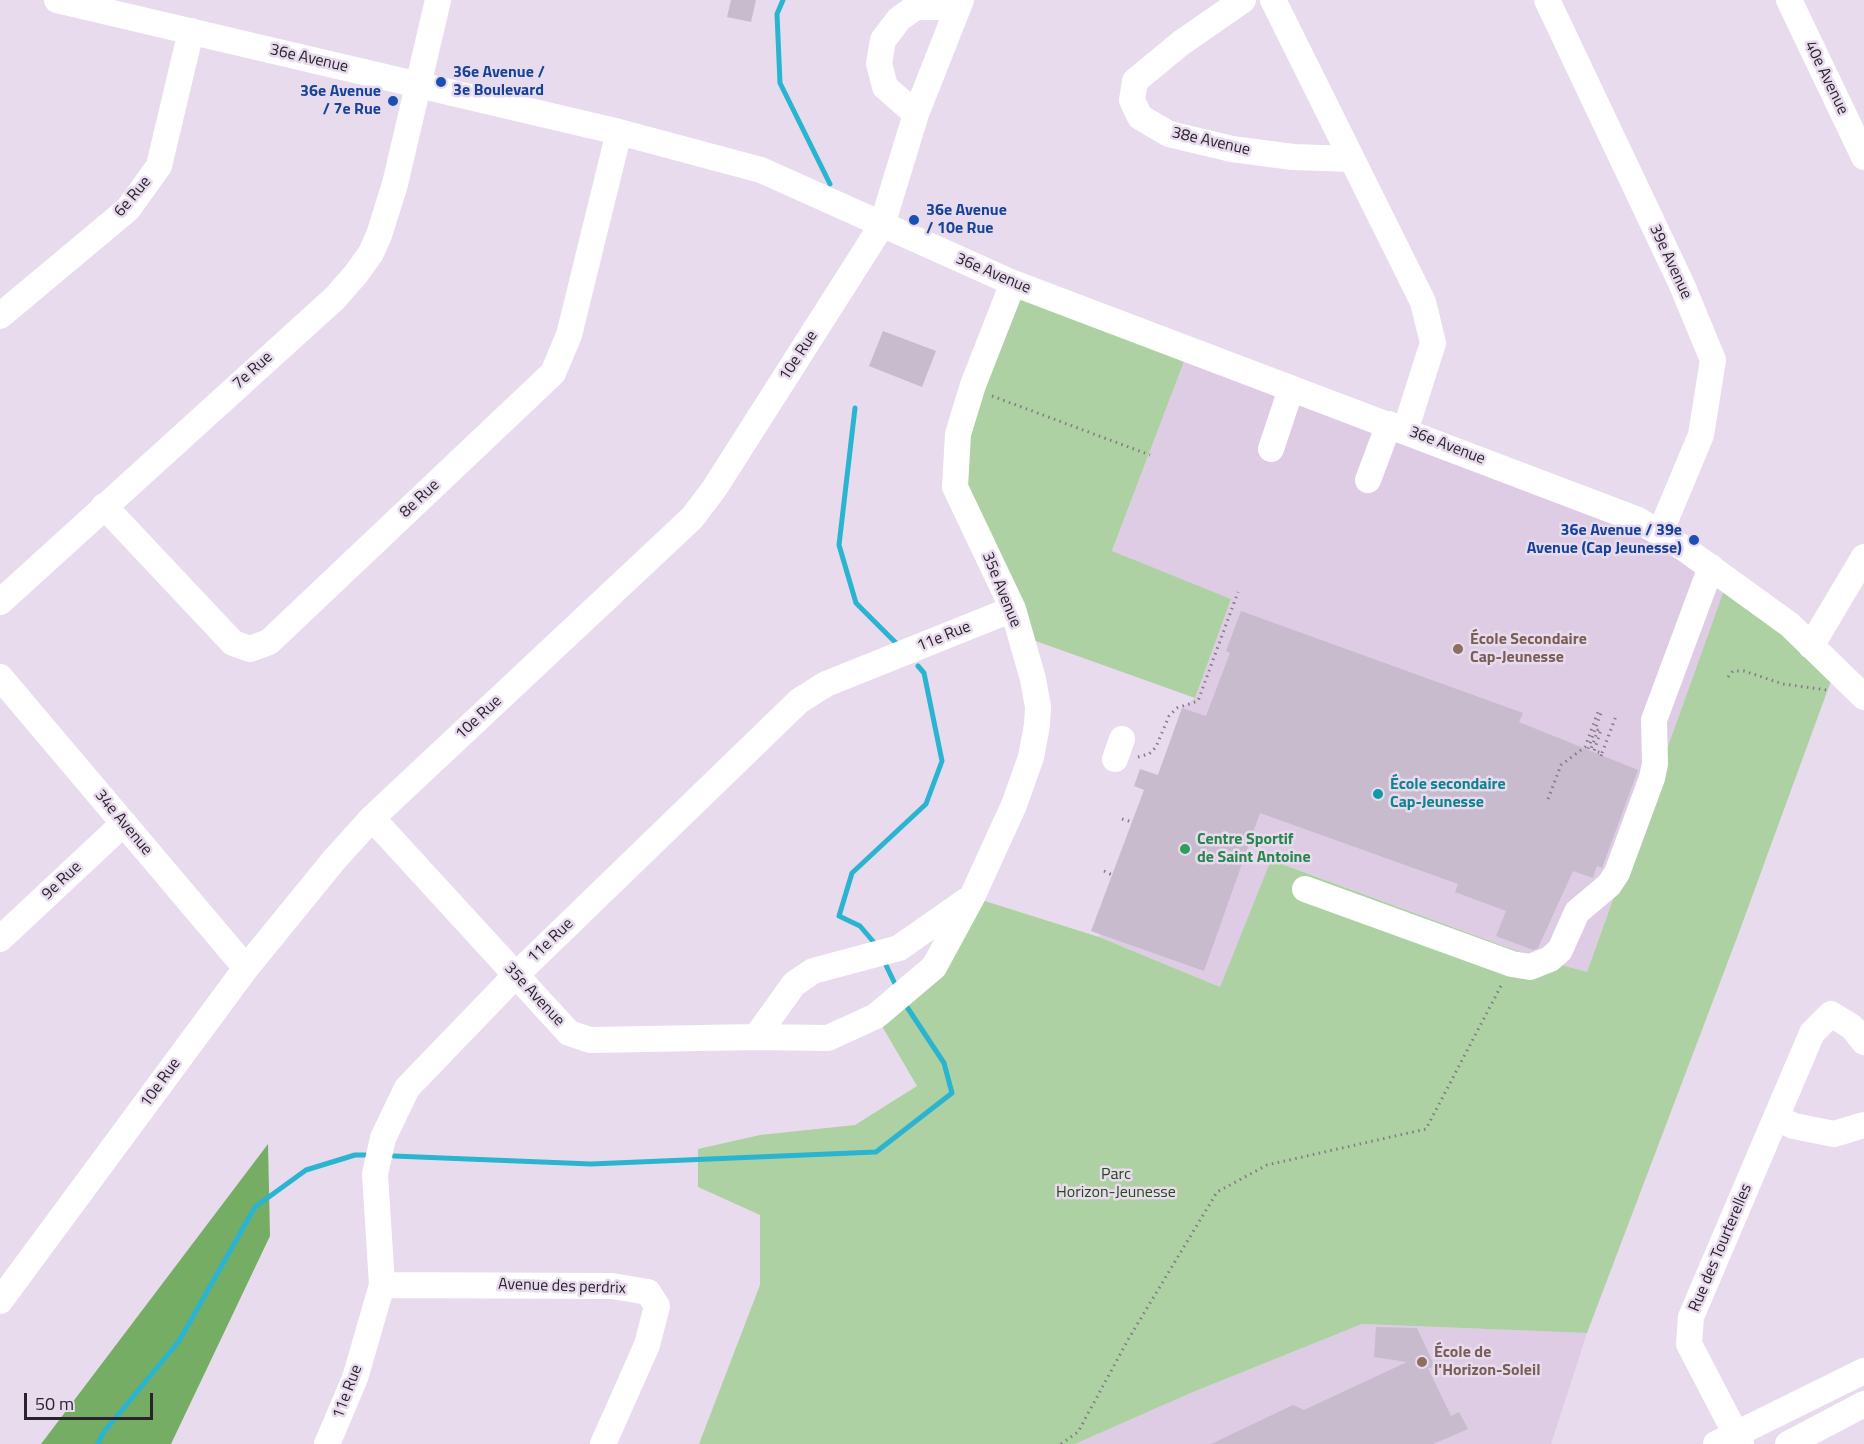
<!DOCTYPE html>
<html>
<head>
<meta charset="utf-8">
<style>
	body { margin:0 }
	#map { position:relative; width:1864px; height:1444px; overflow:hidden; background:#e8dbed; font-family:"Titillium Web",sans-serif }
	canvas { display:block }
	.scale { position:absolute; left:24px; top:1393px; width:129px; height:27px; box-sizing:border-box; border:3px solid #29242b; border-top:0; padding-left:8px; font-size:18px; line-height:21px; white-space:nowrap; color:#29242b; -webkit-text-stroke:4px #e8dbed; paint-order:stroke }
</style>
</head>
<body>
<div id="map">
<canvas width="1864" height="1444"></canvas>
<div class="scale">50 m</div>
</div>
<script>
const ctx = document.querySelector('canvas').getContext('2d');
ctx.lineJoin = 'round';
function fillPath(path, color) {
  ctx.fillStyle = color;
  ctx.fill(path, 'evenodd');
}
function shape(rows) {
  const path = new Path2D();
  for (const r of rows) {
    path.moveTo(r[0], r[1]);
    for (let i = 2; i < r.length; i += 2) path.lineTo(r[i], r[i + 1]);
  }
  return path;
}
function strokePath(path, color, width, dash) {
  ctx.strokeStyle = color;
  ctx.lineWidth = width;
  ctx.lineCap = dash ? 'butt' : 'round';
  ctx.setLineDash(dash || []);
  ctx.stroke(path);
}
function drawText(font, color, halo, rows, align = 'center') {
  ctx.font = font + ' "Titillium Web",sans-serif';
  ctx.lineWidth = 5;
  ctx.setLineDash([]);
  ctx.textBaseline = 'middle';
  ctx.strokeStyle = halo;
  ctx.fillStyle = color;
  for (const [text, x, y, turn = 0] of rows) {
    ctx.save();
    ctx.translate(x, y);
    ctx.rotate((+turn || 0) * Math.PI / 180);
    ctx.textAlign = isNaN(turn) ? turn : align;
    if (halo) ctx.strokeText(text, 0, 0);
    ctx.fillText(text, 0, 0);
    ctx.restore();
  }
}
const built = shape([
	[1188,351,1571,493,1728,579,1587,972,1536,958,1272,860,1220,987,1099,937,1182,708,1195,698,1231,599,1112,552],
	[1362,1324,1587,1333,1551,1444,1075,1444,1193,1392]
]);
const green = shape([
	[1013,283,1188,351,1112,551,1231,599,1195,698,1019,635,955,487],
	[1728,579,1835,670,1738,935,1587,1333,1362,1324,1193,1392,1075,1444,699,1444,760,1285,760,1215,698,1187,698,1149,760,1135,855,1125,917,1086,876,1016,934,967,972,897,1099,937,1220,987,1271,860,1536,958,1587,972]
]);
const forest = shape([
	[268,1144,270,1236,171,1444,41,1444]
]);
const stream = shape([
	[783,0,777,14,780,83,830,184],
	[855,408,839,545,856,603,897,644],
	[877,946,860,926,839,916,852,873,926,804,942,761,924,673,918,666],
	[884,961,896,986],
	[394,1156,591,1164,876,1152,952,1093,944,1063,905,1004],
	[98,1444,103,1433,179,1341,255,1207,306,1170,355,1155,365,1155]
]);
const building = shape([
	[731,0,756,0,751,22,727,17],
	[883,331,936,351,922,387,869,366],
	[1241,611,1523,713,1519,722,1638,770,1602,868,1597,866,1593,878,1573,871,1538,948,1533,950,1496,936,1506,911,1455,892,1458,884,1260,813,1204,971,1091,931,1144,790,1134,786,1140,769,1158,775,1182,708,1206,716,1230,653,1226,651],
	[1376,1327,1417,1328,1435,1367,1428,1368,1451,1416,1459,1412,1468,1429,1433,1444,1211,1444,1293,1405,1304,1410,1407,1362,1374,1357]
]);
const path = shape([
	[992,396,1150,455],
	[1728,677,1733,671,1744,671,1783,684,1827,690],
	[1602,753,1616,716],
	[1601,756,1602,753,1594,751,1601,730,1598,730,1591,749,1588,749,1602,710],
	[1138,757,1149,754,1156,747,1169,716,1177,708,1198,701,1238,592],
	[1548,799,1561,765,1585,747,1599,709],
	[1122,819,1132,822],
	[1104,871,1112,875],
	[1061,1444,1078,1432,1129,1338,1217,1192,1267,1165,1426,1129,1503,982]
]);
const minor = shape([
	[57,0,619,132,761,170,1013,283,1638,520,1685,549,1790,625,1864,697],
	[1243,0,1181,43,1135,81,1132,100,1140,117,1169,134,1232,149,1293,157,1352,159],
	[1273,0,1423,302,1433,343,1405,431],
	[1547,0,1682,285,1713,360,1701,435,1660,533],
	[1789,0,1864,157],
	[916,114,885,87,879,63,883,40,899,19,916,7,957,7],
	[0,316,128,209,159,166,191,31],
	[1271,449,1291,389],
	[1368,480,1389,424],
	[104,506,233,643,250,649,269,642,553,373,569,335,619,132],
	[0,602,335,298,356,274,371,253,379,235,395,184,438,0],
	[1811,646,1864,557],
	[0,677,246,968],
	[1115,759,1122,739],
	[372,818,569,1033,590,1040,756,1037,828,1038,876,1016,934,967,972,897,1014,805,1031,757,1037,725,1038,707,1033,679,1013,609,955,487,958,434,973,385,1013,283],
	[1305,889,1512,964,1530,967,1550,959,1560,950,1577,912,1609,885,1617,873,1652,778,1655,764,1654,720,1711,567],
	[0,939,124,823],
	[756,1037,794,984,813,971,899,948,966,901],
	[1776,1118,1794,1126,1834,1134,1864,1125],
	[382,1285,612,1286,648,1292,657,1306,647,1345,603,1444],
	[0,1301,246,968,334,860,372,818,692,518,714,489,882,225,916,114,961,0],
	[327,1444,355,1378,382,1285,375,1174,383,1138,407,1088,515,976,799,701,826,684,1013,609],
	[1716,1444,1864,1371],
	[1741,1444,1689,1344,1691,1317,1812,1033,1831,1014,1852,1027,1864,1042],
	[1788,1444,1864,1404]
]);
const markers = [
	[441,82,6,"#1a4fb4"],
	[393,101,6,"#1a4fb4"],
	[914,220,6,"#1a4fb4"],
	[1694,540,6,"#1a4fb4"],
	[1458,649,6,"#8d6e63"],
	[1378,794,6,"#0f9aa8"],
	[1185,849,6,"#2e9e5b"],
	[1422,1362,6,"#8d6e63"]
];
const streetNames = [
	["36e Avenue",309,59,13],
	["40e Avenue",1826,78,64],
	["38e Avenue",1211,142,13],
	["6e Rue",133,197,-50],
	["39e Avenue",1670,262,65],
	["36e Avenue",993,274,23],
	["10e Rue",799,356,-57],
	["7e Rue",253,371,-42],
	["36e Avenue",1447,446,21],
	["8e Rue",420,499,-43],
	["35e Avenue",1001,590,68],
	["11e Rue",944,637,-22],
	["10e Rue",479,718,-43],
	["34e Avenue",123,823,50],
	["9e Rue",62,881,-43],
	["11e Rue",551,941,-44],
	["35e Avenue",534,995,47],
	["10e Rue",161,1083,-54],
	["Rue des Tourterelles",1721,1248,-67],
	["Avenue des perdrix",562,1287,2],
	["11e Rue",348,1392,-69]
];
const transitNames = [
	["36e Avenue /",453,73],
	["3e Boulevard",453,91],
	["36e Avenue",381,92,"right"],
	["/ 7e Rue",381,110,"right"],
	["36e Avenue",926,211],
	["/ 10e Rue",926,229],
	["36e Avenue / 39e",1682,531,"right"],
	["Avenue (Cap Jeunesse)",1682,549,"right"]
];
const educationNames = [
	["École Secondaire",1470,640],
	["Cap-Jeunesse",1470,658],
	["École de",1434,1353],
	["l'Horizon-Soleil",1434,1371]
];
const cultureNames = [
	["École secondaire",1390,785],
	["Cap-Jeunesse",1390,803]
];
const leisureNames = [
	["Centre Sportif",1197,840],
	["de Saint Antoine",1197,858]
];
const parkNames = [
	["Parc",1116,1175],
	["Horizon-Jeunesse",1116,1193]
];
fillPath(built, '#decce4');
fillPath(green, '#aed1a3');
fillPath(forest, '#76ad64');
strokePath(stream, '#2ab4d0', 5);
fillPath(building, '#c8bbcd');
strokePath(path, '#837b87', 3, [1.5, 4.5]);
strokePath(minor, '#fff', 26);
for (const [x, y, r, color] of markers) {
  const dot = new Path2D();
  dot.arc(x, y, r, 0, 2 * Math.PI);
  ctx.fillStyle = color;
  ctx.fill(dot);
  strokePath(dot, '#e8dbed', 2);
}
drawText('16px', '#29242b', '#e8dbed', streetNames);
drawText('bold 16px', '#164399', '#e8dbed', transitNames, 'left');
drawText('bold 16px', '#785e54', '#e8dbed', educationNames, 'left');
drawText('bold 16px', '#0d838f', '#e8dbed', cultureNames, 'left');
drawText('bold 16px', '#27864d', '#e8dbed', leisureNames, 'left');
drawText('16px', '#244816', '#e8dbed', parkNames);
</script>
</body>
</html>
